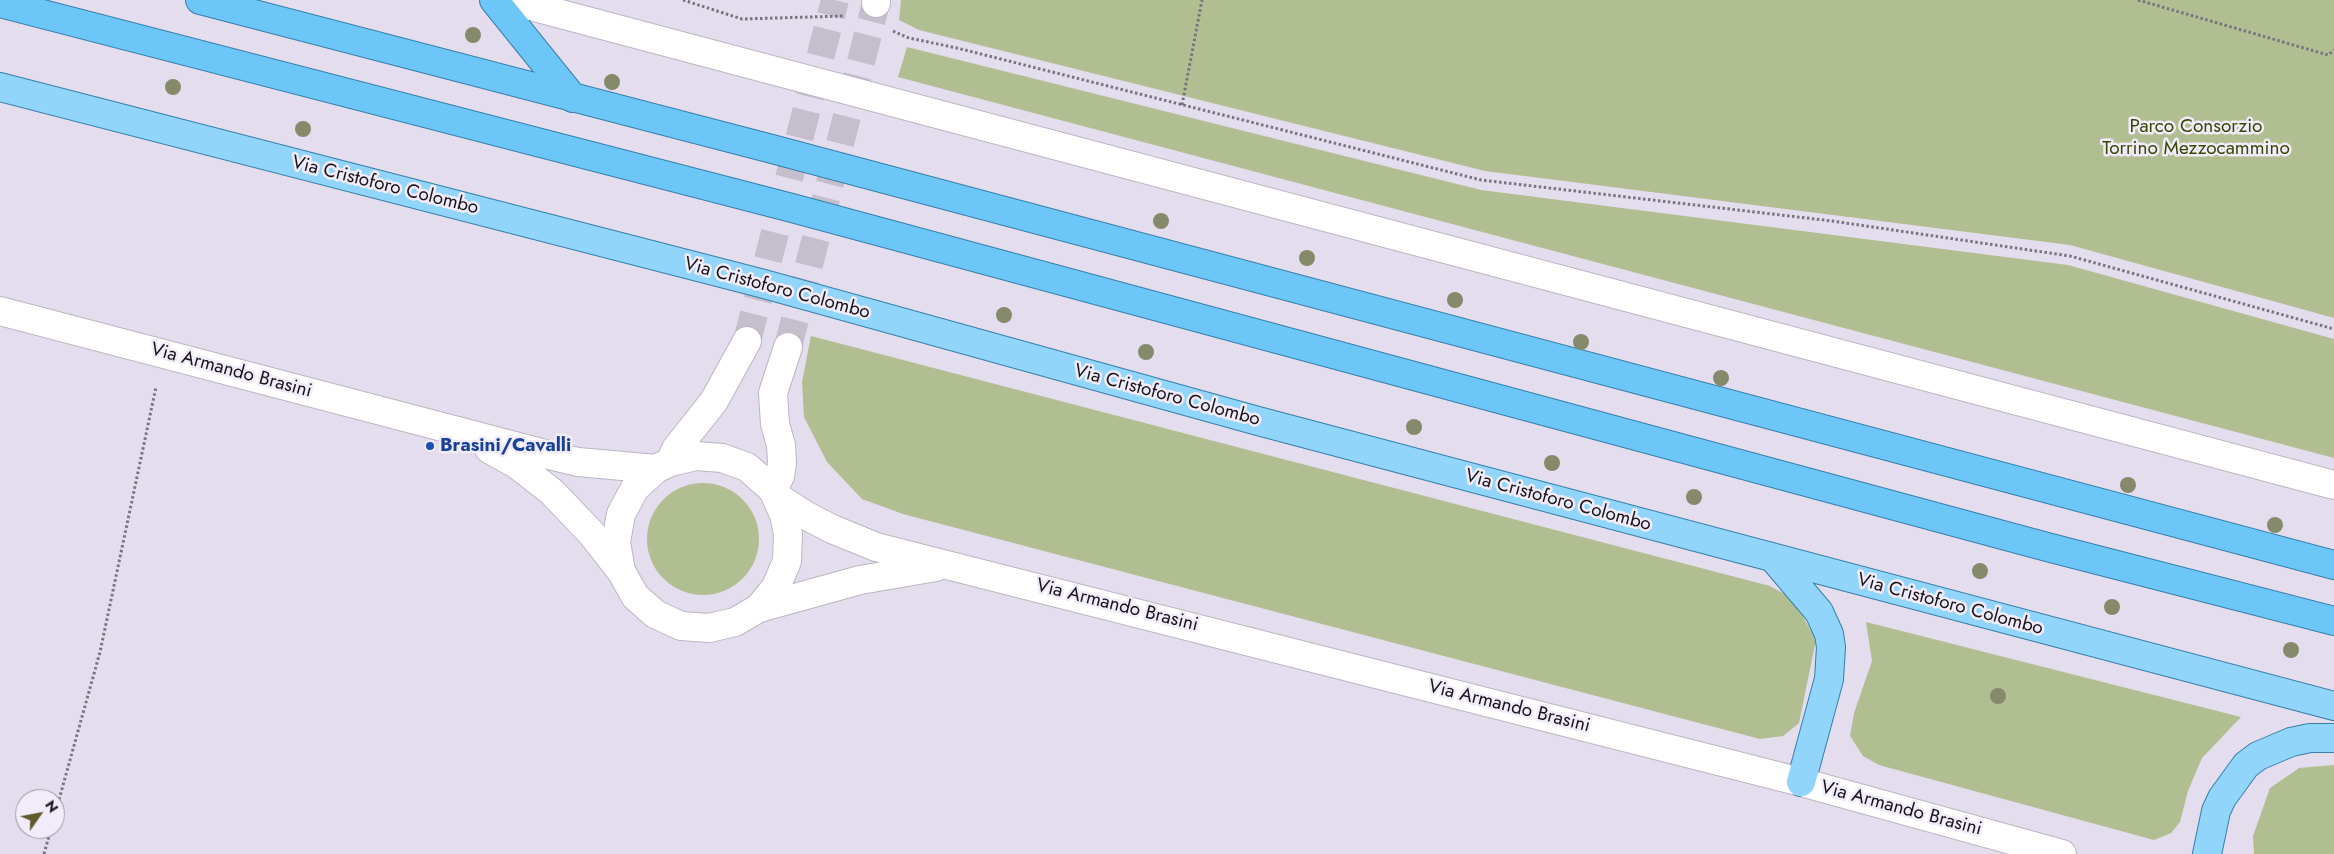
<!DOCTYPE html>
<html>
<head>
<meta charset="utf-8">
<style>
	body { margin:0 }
	#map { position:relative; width:2334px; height:854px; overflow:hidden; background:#e4dded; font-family:Jost,sans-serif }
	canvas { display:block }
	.north { position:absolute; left:15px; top:789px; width:50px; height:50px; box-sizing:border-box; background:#f1ebfa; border:1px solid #9995a0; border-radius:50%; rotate:57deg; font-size:14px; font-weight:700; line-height:20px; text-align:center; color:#161419 }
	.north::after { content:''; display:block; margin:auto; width:18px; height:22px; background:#5f5b28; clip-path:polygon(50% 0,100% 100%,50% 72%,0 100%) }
</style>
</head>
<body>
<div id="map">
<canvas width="2334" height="854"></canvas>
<div class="north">N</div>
</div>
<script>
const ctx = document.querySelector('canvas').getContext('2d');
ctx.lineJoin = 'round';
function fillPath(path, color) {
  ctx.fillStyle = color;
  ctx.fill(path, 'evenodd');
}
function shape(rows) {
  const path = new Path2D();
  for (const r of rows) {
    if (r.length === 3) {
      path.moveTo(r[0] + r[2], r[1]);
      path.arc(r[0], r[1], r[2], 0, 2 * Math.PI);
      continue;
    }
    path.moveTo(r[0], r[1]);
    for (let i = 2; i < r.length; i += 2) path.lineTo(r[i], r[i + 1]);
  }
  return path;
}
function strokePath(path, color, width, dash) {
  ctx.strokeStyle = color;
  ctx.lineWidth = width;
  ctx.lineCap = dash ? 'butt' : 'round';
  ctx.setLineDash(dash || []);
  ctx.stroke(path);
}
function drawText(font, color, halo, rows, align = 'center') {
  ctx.font = font + ' Jost,sans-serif';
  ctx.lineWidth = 5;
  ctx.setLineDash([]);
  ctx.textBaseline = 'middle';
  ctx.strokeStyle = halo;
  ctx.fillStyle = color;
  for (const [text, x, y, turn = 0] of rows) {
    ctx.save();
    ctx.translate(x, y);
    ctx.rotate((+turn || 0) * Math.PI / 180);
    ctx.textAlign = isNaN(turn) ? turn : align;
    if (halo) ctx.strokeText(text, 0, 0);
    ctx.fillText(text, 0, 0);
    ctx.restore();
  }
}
const green = shape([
	[901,0,2334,0,2334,318,2070,245,1485,171,919,30,899,20],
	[907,47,1481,190,2068,265,2334,339,2334,458,898,77],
	[811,336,1770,586,1788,596,1801,613,1816,640,1799,723,1783,736,1760,739,903,514,862,499,827,462,804,417,802,382],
	[703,539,56],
	[1866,622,2241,717,2202,758,2188,791,2180,822,2171,833,2154,840,1879,765,1863,756,1850,736,1854,713,1872,661],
	[2334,765,2334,854,2254,854,2253,836,2270,788,2299,768]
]);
const tertiaryTunnel = shape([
	[747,341,835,0],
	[788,347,876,3]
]);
const path = shape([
	[683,0,742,19,844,16],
	[2138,0,2328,55,2334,50],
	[893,31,909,38,957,48,1481,180,1832,221,2070,256,2334,329],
	[1182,105,1202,0],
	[55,814,100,652,156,387],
	[44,854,51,829]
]);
const minor = shape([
	[0,311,553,456,578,462,656,469],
	[489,449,516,464,552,492,592,534,621,571]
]);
const tertiary = shape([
	[876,3,876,0],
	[670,462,676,449,714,401,747,341],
	[773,490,780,476,782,463,781,445,775,424,773,393,788,347],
	[776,496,805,515,832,529,876,547,1801,782,2062,854],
	[759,608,776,587,787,561,788,534,784,515,773,490,747,467,722,458,696,456,670,462,656,469,635,488,621,514,616,542,621,571,635,596,655,614,681,626,709,628,735,622,759,608,860,580,936,567]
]);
const secondary = shape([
	[508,0,2334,485]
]);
const primary = shape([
	[0,87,764,284,1258,421,2334,706],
	[1774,559,1819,612,1829,634,1831,647,1829,679,1801,782],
	[2207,854,2216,811,2222,798,2246,765,2258,756,2291,742,2310,738,2334,738]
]);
const trunk = shape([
	[200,0,772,149,2334,565],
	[494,0,573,98],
	[0,3,792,208,2047,547,2334,621]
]);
const trees = [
	[473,35],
	[612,82],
	[173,87],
	[303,129],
	[1161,221],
	[1307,258],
	[1455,300],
	[1004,315],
	[1581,342],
	[1146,352],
	[1721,378],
	[1414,427],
	[1552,463],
	[2128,485],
	[1694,497],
	[2275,525],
	[1980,571],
	[2112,607],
	[2291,650],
	[1998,696]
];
const markers = [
	[430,446,5,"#1a4fb4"]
];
const parkNames = [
	["Parco Consorzio",2196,127],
	["Torrino Mezzocammino",2196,149]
];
const streetNames = [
	["Via Cristoforo Colombo",385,186,14],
	["Via Cristoforo Colombo",777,289,15],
	["Via Armando Brasini",231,371,15],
	["Via Cristoforo Colombo",1167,396,15],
	["Via Cristoforo Colombo",1558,501,15],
	["Via Cristoforo Colombo",1950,605,15],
	["Via Armando Brasini",1117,606,14],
	["Via Armando Brasini",1509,707,14],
	["Via Armando Brasini",1901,809,15]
];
const transitNames = [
	["Brasini/Cavalli",440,446]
];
fillPath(green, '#b0be91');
strokePath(tertiaryTunnel, '#c5bfcd', 28, [28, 14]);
strokePath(minor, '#bbb5c3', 30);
strokePath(tertiary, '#bbb5c3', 30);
strokePath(secondary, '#bbb5c3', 30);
strokePath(primary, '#367fa9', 30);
strokePath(trunk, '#367fa9', 30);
strokePath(path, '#78747e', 3, [2.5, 2.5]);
strokePath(minor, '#fff', 28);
strokePath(tertiary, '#fff', 28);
strokePath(secondary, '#fff', 28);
strokePath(primary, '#91d5fa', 28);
strokePath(trunk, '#6cc7f8', 28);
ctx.fillStyle = '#858a6b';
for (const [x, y] of trees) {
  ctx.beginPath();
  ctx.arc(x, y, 8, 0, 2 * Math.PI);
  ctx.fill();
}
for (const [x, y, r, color] of markers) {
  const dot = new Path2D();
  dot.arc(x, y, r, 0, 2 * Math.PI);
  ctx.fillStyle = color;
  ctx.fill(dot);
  strokePath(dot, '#f1ebfa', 2);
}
drawText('19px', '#384700', '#f1ebfa', parkNames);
drawText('19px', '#161419', '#f1ebfa', streetNames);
drawText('bold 19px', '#164399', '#f1ebfa', transitNames, 'left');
</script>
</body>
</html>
